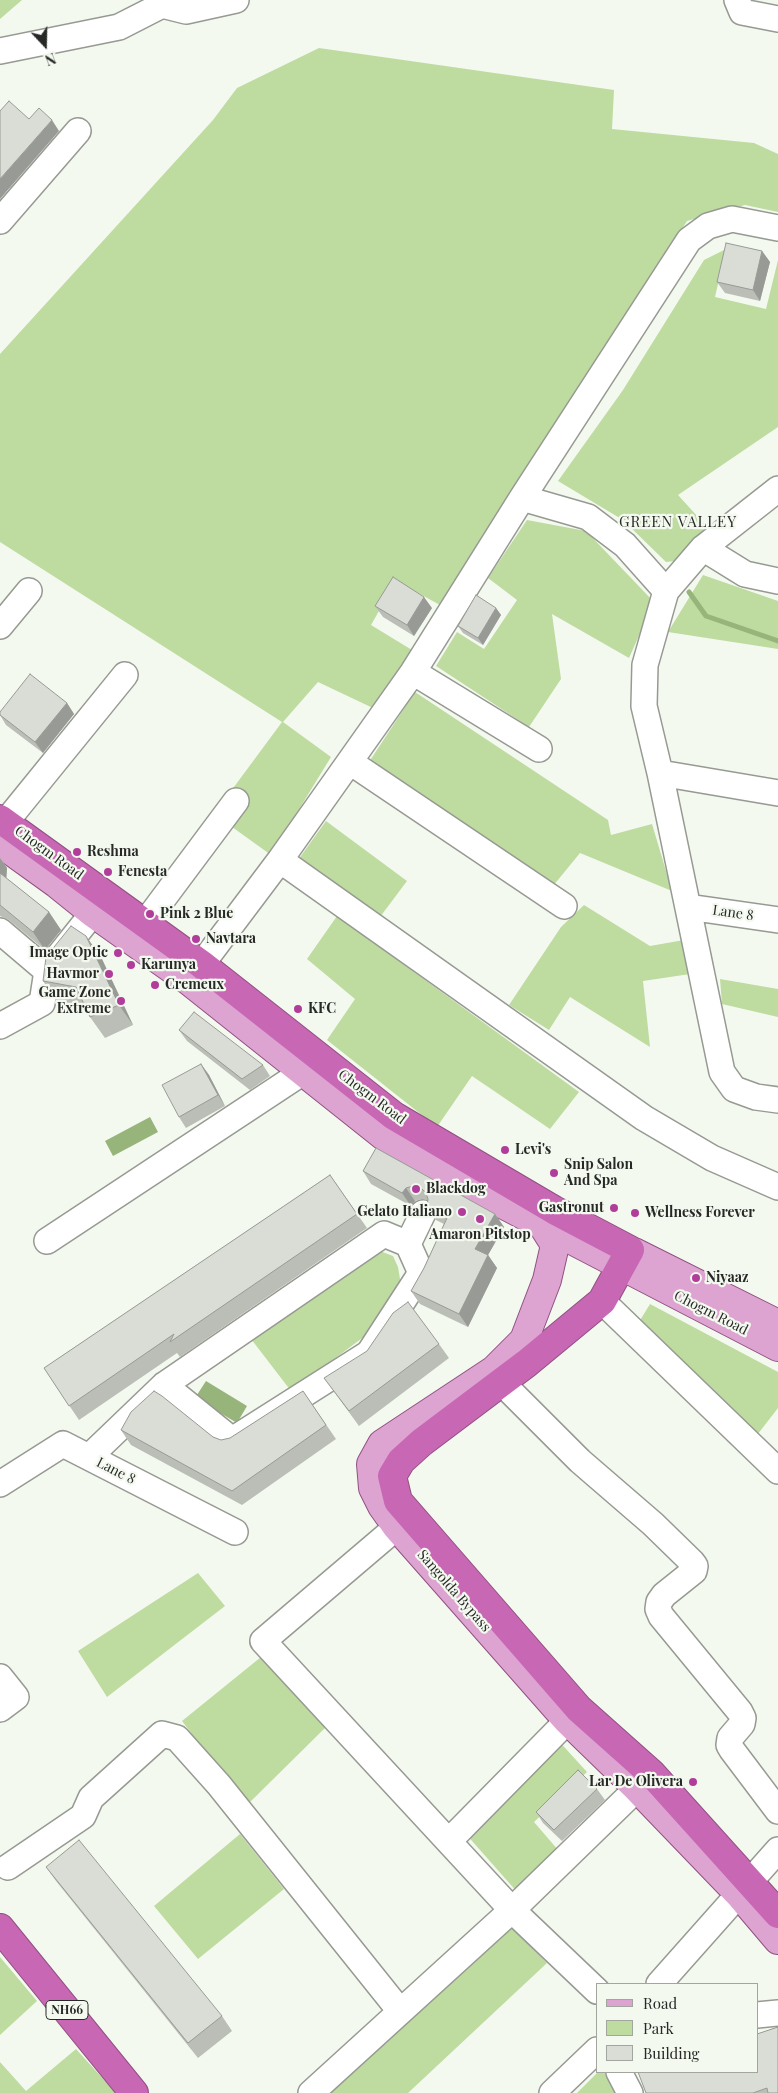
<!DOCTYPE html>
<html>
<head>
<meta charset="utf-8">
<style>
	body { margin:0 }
	#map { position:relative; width:778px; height:2093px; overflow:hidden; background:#f4f9f0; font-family:"Playfair Display",serif }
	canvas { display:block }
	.legend { position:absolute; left:596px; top:1983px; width:162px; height:90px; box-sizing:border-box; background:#f4f9f0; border:1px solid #a2a69f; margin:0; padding:6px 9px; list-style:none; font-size:15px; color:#272926 }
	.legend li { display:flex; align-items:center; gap:10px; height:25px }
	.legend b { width:25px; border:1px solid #a2a69f }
	.north { position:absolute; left:20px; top:20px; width:50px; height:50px; -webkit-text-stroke:4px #f4f9f0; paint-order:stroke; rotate:159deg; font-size:14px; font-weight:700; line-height:20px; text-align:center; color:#272926 }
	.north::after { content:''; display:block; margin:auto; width:18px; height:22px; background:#272926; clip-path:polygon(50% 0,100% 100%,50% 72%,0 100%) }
</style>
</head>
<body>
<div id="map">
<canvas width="778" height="2093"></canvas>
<ul class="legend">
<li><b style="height:6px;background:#dea4d1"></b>Road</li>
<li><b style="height:14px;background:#bedba0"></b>Park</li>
<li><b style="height:14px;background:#d9ddd5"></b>Building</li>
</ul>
<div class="north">N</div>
</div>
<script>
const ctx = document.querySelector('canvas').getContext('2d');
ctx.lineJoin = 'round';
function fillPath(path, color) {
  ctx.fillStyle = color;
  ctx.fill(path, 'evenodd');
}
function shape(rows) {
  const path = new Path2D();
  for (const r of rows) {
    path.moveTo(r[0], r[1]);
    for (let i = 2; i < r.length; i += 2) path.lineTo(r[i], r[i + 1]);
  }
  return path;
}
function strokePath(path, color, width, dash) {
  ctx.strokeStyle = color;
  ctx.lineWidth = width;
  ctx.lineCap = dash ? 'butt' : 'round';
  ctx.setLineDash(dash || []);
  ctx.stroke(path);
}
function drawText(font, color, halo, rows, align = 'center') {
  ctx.font = font + ' "Playfair Display",serif';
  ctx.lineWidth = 4.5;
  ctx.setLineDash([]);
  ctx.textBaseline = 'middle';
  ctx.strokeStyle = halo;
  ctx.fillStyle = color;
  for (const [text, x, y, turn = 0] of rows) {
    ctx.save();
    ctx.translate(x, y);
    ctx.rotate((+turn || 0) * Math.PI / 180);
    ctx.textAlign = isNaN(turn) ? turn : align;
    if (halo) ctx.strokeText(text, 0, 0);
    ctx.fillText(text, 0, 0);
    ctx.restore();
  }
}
const green = shape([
	[0,0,22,0,0,19],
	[319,48,614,90,612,129,754,143,778,154,778,212,745,205,687,221,440,605,396,581,371,625,412,650,375,709,318,682,283,722,331,757,271,855,214,814,282,722,0,542,0,354,213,120,237,88],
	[726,249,715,297,766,309,778,260,778,427,678,495,709,529,676,561,666,562,623,520,558,481,623,390,704,260],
	[527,520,586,531,654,602,629,658,552,614,561,679,529,727,436,666,457,632,484,649,517,600,488,578],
	[703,575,778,601,778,649,668,632],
	[415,692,608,820,611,835,652,824,672,891,580,853,553,886,369,762],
	[326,821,407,881,380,917,298,860],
	[584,905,650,946,684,940,690,974,643,981,650,1047,570,997,549,1030,509,1005,561,927],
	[337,916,579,1092,550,1129,472,1076,437,1127,327,1040,355,999,307,959],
	[720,979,778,989,778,1017,722,1004],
	[377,1250,393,1256,398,1267,401,1285,369,1333,291,1391,248,1335],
	[650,1304,778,1372,778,1408,754,1439,639,1322],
	[198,1573,225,1606,107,1697,78,1651],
	[261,1657,326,1727,246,1806,182,1721],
	[556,1738,587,1772,534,1822,559,1851,518,1893,465,1833],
	[240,1834,284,1889,198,1959,154,1906],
	[511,1926,547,1963,408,2093,329,2093],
	[0,1957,37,2001,0,2035],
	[76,2049,116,2093,0,2093,0,2062,26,2091],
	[598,2072,604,2072,616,2093,577,2093]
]);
const water = shape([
	[150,1117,158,1132,113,1156,105,1141],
	[206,1381,247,1406,237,1423,195,1398]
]);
const stream = shape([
	[689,592,706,616,778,641]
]);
const minor = shape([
	[737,0,742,12,778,19],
	[162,5,186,11,236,0],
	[0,51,119,27,162,5,166,0],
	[0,221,78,131],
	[778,489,703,548,666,591,645,665,644,706,660,773,722,1072,734,1089,756,1097,778,1100],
	[522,498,588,517,625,545,666,591],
	[703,548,745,574,778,581],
	[0,626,29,591],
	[413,672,539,749],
	[350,762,564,906],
	[660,773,778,793],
	[0,829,125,675],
	[280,860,644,1118,712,1158,778,1187],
	[688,907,778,920],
	[145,923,236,801],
	[0,931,47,971,42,1003,0,1026],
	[57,958,93,913],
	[189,981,280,860,413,672,522,498,689,240,708,226,732,219,778,228],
	[47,1241,303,1072],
	[408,1244,423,1213],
	[602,1301,778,1471],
	[501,1382,580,1461,653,1524,692,1562,695,1566,694,1571,664,1595,659,1602,658,1609,661,1616,740,1712,743,1718,742,1724,730,1738,729,1745,732,1750,778,1811],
	[89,1457,164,1385,384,1234,408,1244,421,1273,369,1353,232,1440,164,1385],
	[0,1484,63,1444,235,1532],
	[411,1515,263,1641,512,1910,597,1991],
	[0,1677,16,1697,0,1709],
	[449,1841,579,1709],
	[8,1867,83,1816,91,1798,162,1734,177,1738,219,1785,400,2011],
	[659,1984,778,1850],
	[757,2015,778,2013],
	[619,2072,630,2093],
	[311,2093,512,1910,652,1774],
	[552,2093,597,2050]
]);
const major = shape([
	[0,843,57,884,93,913,189,981,385,1137,481,1193,778,1347],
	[543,1226,555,1245,547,1280,524,1340,494,1370,382,1444,371,1464,373,1488,382,1506,397,1527,567,1720,637,1788,739,1894,778,1940],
	[634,1252,778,1324]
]);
const highway = shape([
	[0,819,201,964,394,1116,554,1210,630,1250,602,1301,527,1363,422,1442,401,1461,392,1476,398,1501,579,1709,652,1774,778,1914],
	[0,1928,134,2093]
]);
const wall = shape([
	[762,251,770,262,760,301,725,293,717,282],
	[375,606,432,608,414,636,383,617],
	[496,608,501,615,483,645,463,633,458,626],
	[67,703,74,714,43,753,6,725,0,715],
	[0,858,7,868,6,878,49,912,61,930,45,950,9,920,0,916],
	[101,957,133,1025,105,1038,90,1017,85,1007,57,1002,43,981],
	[179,1030,263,1065,270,1076,250,1090,187,1041],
	[201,1064,209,1075,225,1106,186,1128,179,1117],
	[376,1148,495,1214,504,1227,488,1255,497,1268,468,1327,420,1304,411,1291,424,1268,444,1224,436,1220,427,1207,428,1200,421,1199,415,1201,411,1206,371,1184,363,1171],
	[330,1175,367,1228,180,1357,177,1353,79,1420,44,1368],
	[439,1344,449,1358,359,1426,324,1378],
	[303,1391,336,1439,242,1505,131,1445,121,1430,213,1437,221,1440,230,1438],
	[597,1789,605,1800,562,1841,543,1823,536,1812],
	[46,1867,222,2016,232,2031,198,2058,56,1881],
	[757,2072,778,2093,646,2093]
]);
const shadedWall = shape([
	[52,120,59,131,0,199,0,179],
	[762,251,770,262,760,301,753,290],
	[424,597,432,608,414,636,407,625],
	[496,608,501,615,483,645,478,638],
	[67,703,74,714,43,753,35,742],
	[0,858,7,868,6,885,0,877],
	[49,912,61,930,45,950,33,932],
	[86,936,101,957,133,1025,119,1005],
	[201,1064,209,1075,225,1106,218,1095],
	[406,1188,415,1201,411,1206,402,1193],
	[495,1214,504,1227,488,1255,497,1268,468,1327,459,1314,475,1249]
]);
const building = shape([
	[9,101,29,119,39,108,52,120,0,179,0,111,9,101],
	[726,243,762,251,753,290,717,282,726,243],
	[393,577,424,597,407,625,375,606,393,577],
	[476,595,496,608,478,638,458,626,476,595],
	[30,674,67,703,35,742,0,715,0,712,30,674],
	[0,873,49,912,33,932,0,905,0,873],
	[71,926,86,936,119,1005,90,1017,76,987,43,981,46,957,71,926],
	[194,1012,263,1065,242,1079,179,1030,194,1012],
	[201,1064,218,1095,179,1117,162,1085,201,1064],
	[376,1148,495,1214,475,1249,488,1255,459,1314,411,1291,424,1268,447,1218,427,1207,428,1199,426,1193,421,1188,413,1186,406,1188,402,1193,363,1171,376,1148],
	[330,1175,357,1214,170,1342,174,1334,69,1406,44,1368,330,1175],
	[408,1302,439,1344,349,1411,324,1378,367,1351,393,1313,408,1302],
	[154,1391,162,1396,213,1437,221,1440,230,1438,303,1391,326,1425,232,1491,121,1430,131,1412,154,1391],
	[578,1770,597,1789,554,1830,536,1812,578,1770],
	[79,1840,222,2016,188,2043,46,1867,79,1840],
	[778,2027,778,2093,768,2093,767,2088,753,2093,646,2093,638,2072,757,2072,757,2034,778,2027]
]);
const markers = [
	[77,852,5,"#af3d99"],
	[108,872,5,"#af3d99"],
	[150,914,5,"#af3d99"],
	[196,939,5,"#af3d99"],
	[118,953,5,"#af3d99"],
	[131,965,5,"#af3d99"],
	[109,974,5,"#af3d99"],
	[155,985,5,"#af3d99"],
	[121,1001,5,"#af3d99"],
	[298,1009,5,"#af3d99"],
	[505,1150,5,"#af3d99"],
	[554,1173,5,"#af3d99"],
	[416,1189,5,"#af3d99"],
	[614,1208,5,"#af3d99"],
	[462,1212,5,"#af3d99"],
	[635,1213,5,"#af3d99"],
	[480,1219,5,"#af3d99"],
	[696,1278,5,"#af3d99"],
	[693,1782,5,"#af3d99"]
];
const shields = [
	[67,2010,42]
];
const shieldNames = [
	["NH66",67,2010]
];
const poiNames = [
	["Reshma",87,852],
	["Fenesta",118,872],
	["Pink 2 Blue",160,914],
	["Navtara",206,939],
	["Image Optic",108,953,"right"],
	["Karunya",141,965],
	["Havmor",99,974,"right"],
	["Cremeux",165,985],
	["Game Zone",111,993,"right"],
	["Extreme",111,1009,"right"],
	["KFC",308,1009],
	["Levi's",515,1150],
	["Snip Salon",564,1165],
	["And Spa",564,1181],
	["Blackdog",426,1189],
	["Gastronut",604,1208,"right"],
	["Gelato Italiano",452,1212,"right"],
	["Wellness Forever",645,1213],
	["Amaron Pitstop",480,1235,"center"],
	["Niyaaz",706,1278],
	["Lar De Olivera",683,1782,"right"]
];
const streetNames = [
	["Chogm Road",49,853,36],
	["Lane 8",733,913,8],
	["Chogm Road",372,1097,37],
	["Chogm Road",711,1313,27],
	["Lane 8",116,1471,27],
	["Sangolda Bypass",454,1591,49]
];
const neighbourhoodNames = [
	["GREEN VALLEY",678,522]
];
fillPath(green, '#bedba0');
fillPath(water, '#97b47a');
strokePath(stream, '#97b47a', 5);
strokePath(minor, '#969a92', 28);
strokePath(major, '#905182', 30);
strokePath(highway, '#905182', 30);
strokePath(minor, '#fff', 25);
strokePath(major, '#dea4d1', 28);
strokePath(highway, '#c867b3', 28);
fillPath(wall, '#bbbeb7');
fillPath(shadedWall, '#989b95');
fillPath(building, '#d9ddd5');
strokePath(building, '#989b95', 1);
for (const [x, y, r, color] of markers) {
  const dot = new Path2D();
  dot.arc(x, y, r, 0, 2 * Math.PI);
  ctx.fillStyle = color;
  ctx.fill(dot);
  strokePath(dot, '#f4f9f0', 2);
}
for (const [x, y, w] of shields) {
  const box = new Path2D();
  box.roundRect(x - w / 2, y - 9.5, w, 19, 4);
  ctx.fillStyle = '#f4f9f0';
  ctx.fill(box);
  strokePath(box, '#272926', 1);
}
drawText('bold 12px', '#272926', null, shieldNames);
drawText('bold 14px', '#272926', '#f4f9f0', poiNames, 'left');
drawText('14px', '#272926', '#f4f9f0', streetNames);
ctx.letterSpacing = '1px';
drawText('15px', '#272926', '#f4f9f0', neighbourhoodNames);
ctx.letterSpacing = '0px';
</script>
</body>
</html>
